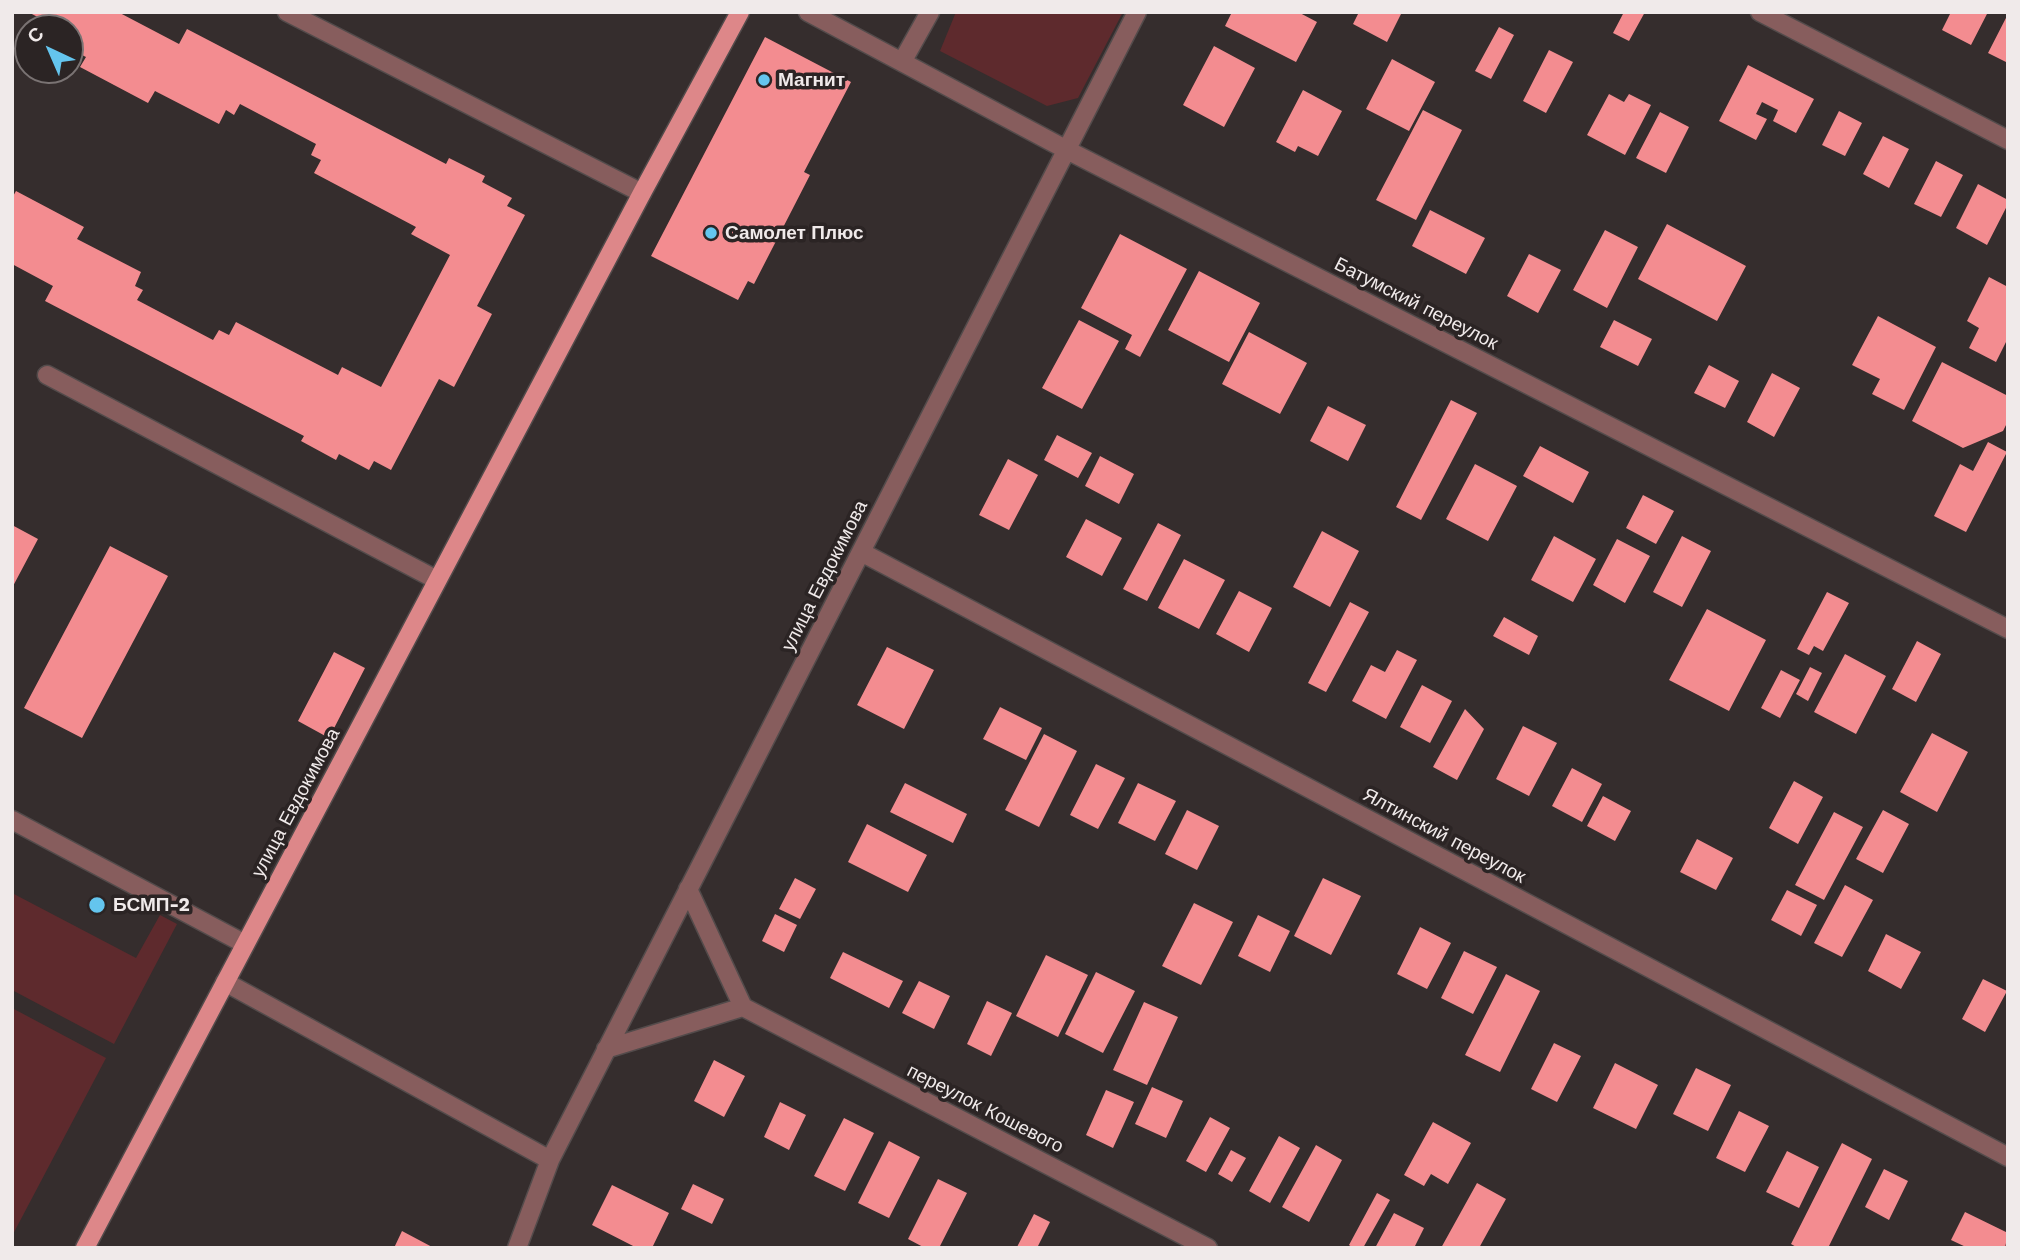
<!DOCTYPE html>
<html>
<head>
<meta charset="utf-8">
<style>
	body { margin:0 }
	#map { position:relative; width:2020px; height:1260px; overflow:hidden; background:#352d2d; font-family:"Work Sans",sans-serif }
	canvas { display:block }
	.frame { position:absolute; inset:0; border:14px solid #f0eaea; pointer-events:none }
	.north { position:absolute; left:14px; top:14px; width:70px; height:70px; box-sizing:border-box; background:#2b2424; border:2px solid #7a7373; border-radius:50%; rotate:316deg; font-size:19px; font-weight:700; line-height:28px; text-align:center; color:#f0eaea }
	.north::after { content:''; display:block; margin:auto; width:24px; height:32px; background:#64c5ee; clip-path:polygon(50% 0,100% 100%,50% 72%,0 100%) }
</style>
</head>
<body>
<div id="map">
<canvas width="2020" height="1260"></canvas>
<div class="frame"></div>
<div class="north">С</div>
</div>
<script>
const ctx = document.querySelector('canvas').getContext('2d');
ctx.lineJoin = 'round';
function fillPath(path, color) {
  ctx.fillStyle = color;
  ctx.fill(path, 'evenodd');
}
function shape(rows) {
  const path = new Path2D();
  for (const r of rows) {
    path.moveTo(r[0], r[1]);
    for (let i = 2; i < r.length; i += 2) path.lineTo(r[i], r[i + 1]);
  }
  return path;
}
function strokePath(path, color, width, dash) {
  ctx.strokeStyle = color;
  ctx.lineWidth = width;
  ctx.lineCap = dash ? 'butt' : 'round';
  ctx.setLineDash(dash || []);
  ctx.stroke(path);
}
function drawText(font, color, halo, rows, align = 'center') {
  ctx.font = font + ' "Work Sans",sans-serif';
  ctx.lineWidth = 7;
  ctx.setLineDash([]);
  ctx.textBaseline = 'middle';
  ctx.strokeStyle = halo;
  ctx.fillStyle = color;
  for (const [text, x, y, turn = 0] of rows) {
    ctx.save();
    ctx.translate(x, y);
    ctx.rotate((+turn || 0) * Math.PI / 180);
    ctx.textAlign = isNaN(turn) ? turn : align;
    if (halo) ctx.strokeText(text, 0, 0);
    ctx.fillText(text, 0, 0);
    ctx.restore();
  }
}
const green = shape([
	[956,12,1123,12,1078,98,1047,106,940,51],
	[12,893,136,958,160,915,177,924,114,1044,12,990],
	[12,1008,106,1058,12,1236]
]);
const building = shape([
	[28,12,118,12,179,44,187,29,446,164,449,158,485,176,482,182,512,198,507,206,525,215,477,306,492,314,454,387,439,379,391,470,374,461,369,470,339,454,336,460,301,441,304,436,45,301,53,286,12,264,12,198,16,191,84,227,77,239,141,272,135,286,143,290,137,300,213,340,219,330,229,335,236,322,338,375,342,367,381,387,450,255,411,234,416,227,314,173,321,160,311,155,316,144,240,104,234,115,226,110,219,124,155,91,148,103,80,67,86,57,76,52,82,40,70,34,70,28,59,28],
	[1232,12,1298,12,1317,22,1296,62,1225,26],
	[1359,12,1402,12,1387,42,1353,24],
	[1624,12,1645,12,1629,41,1613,33],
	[1951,12,1988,12,1971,45,1942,30],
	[2008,14,2008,63,1988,53],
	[1499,27,1514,35,1491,79,1475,71],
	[765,37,851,82,804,172,810,175,754,284,748,281,738,300,651,256],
	[1214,46,1255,68,1224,127,1183,105],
	[1549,50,1573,62,1546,113,1523,101],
	[1392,59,1435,82,1409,131,1366,109],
	[1748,65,1814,99,1796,133,1773,121,1778,110,1762,102,1756,114,1767,119,1756,140,1719,121],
	[1303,90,1342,111,1318,156,1298,146,1295,152,1276,142],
	[1609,94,1624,102,1629,94,1651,105,1625,155,1587,135],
	[1423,110,1462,130,1416,220,1376,200],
	[1839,111,1862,123,1845,156,1822,145],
	[1660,112,1689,127,1666,173,1636,158],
	[1883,136,1909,149,1889,188,1863,174],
	[1936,161,1963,175,1941,217,1914,204],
	[1978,184,2008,200,2008,204,1987,245,1956,228],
	[1430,210,1485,238,1466,274,1412,246],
	[1667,224,1746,266,1717,321,1638,279],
	[1605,230,1638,247,1607,308,1573,290],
	[1120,234,1187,269,1140,357,1125,349,1132,335,1081,308],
	[1529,254,1561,270,1538,313,1507,296],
	[1199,271,1260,303,1229,362,1168,330],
	[1989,277,2008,287,2008,338,1996,362,1969,348,1979,328,1967,321],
	[1878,316,1936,347,1904,410,1872,394,1880,379,1852,365],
	[1079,320,1119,341,1082,409,1042,388],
	[1614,320,1652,339,1638,366,1600,347],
	[1249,332,1307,363,1280,414,1222,384],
	[1942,362,2008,396,2008,421,2003,431,1963,448,1912,421],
	[1709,365,1739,381,1725,408,1694,393],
	[1772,373,1800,388,1774,437,1747,422],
	[1451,400,1477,413,1421,520,1396,507],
	[1328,406,1366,425,1348,461,1310,441],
	[1057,435,1092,453,1078,478,1044,460],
	[1988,442,2007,452,1966,532,1934,516,1960,464,1973,471],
	[1540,446,1589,472,1573,503,1523,476],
	[1100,456,1134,474,1119,504,1085,486],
	[1008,459,1038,475,1009,530,979,515],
	[1475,464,1517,486,1488,541,1446,519],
	[1643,495,1674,511,1656,544,1626,528],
	[1086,519,1122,538,1102,576,1066,557],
	[1158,523,1181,535,1147,601,1123,589],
	[12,525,38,539,12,588],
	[1322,531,1359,551,1330,607,1293,587],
	[1554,536,1596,559,1573,602,1531,580],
	[1682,536,1711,551,1682,607,1653,592],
	[1617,539,1650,556,1625,603,1593,585],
	[110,546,168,576,82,738,24,708],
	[1184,559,1225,580,1199,629,1158,608],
	[1239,591,1272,608,1249,652,1216,634],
	[1827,592,1849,603,1823,651,1814,646,1809,655,1797,649],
	[1350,602,1369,612,1326,692,1308,683],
	[1707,609,1766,640,1729,711,1669,680],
	[1504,617,1538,636,1529,655,1493,636],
	[1917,641,1941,654,1916,702,1892,689],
	[887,647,934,670,904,729,857,705],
	[1397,650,1417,660,1386,719,1352,701,1371,665,1385,672],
	[334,652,365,668,329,738,298,721],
	[1845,654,1886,676,1856,734,1814,712],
	[1810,667,1822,673,1808,701,1796,694],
	[1781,670,1800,680,1780,718,1761,708],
	[1422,685,1452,701,1430,743,1400,727],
	[1000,707,1042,728,1026,760,983,739],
	[1465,709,1484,729,1457,780,1433,767],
	[1523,726,1557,743,1529,796,1496,779],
	[1932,733,1968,752,1937,812,1900,792],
	[1044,734,1077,751,1039,827,1005,810],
	[1096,764,1125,778,1098,829,1070,815],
	[1572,768,1602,784,1582,822,1552,806],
	[1794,781,1823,797,1798,844,1769,828],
	[905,783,967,814,953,843,890,812],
	[1138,783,1176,801,1155,841,1118,823],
	[1603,796,1631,811,1615,841,1587,826],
	[1187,810,1219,826,1197,870,1165,854],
	[1883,810,1909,824,1883,873,1856,859],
	[1834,812,1863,827,1824,900,1795,885],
	[867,824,927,855,908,892,848,862],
	[1697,839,1733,858,1716,890,1680,872],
	[795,878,816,889,800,919,779,909],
	[1323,878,1361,896,1331,955,1294,936],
	[1845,885,1873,900,1842,957,1814,943],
	[1787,890,1817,905,1801,936,1771,920],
	[1194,903,1233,922,1201,985,1162,966],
	[775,914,797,925,784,952,762,941],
	[1258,915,1290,931,1270,972,1238,956],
	[1420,927,1451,943,1427,989,1397,974],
	[1886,934,1921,952,1901,989,1868,971],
	[1464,951,1497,967,1473,1014,1441,998],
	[843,952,903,981,889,1008,830,978],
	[1046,955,1088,975,1058,1037,1016,1016],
	[1096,972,1135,991,1103,1053,1065,1034],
	[1506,974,1540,991,1500,1072,1465,1055],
	[1983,979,2007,991,1985,1032,1962,1019],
	[919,981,950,996,934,1029,902,1013],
	[987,1001,1012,1013,991,1056,967,1044],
	[1144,1002,1178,1017,1147,1085,1113,1070],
	[1554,1043,1581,1056,1557,1102,1531,1089],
	[714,1060,745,1076,724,1117,694,1101],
	[1615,1063,1658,1085,1636,1129,1593,1108],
	[1696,1068,1731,1085,1708,1131,1673,1114],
	[1152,1087,1183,1101,1166,1138,1135,1124],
	[1106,1090,1134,1102,1113,1148,1086,1135],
	[780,1102,806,1115,789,1150,764,1137],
	[1739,1111,1769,1126,1745,1172,1716,1158],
	[1210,1117,1230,1128,1206,1172,1186,1161],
	[844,1118,874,1133,845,1191,814,1176],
	[1433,1122,1471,1143,1448,1184,1431,1174,1424,1186,1404,1175],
	[1279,1136,1300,1148,1270,1203,1249,1191],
	[889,1141,920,1157,889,1218,858,1203],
	[1842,1143,1872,1159,1828,1248,1798,1248,1791,1244],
	[1316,1145,1342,1160,1309,1222,1282,1207],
	[1231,1150,1246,1158,1232,1182,1218,1174],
	[1787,1151,1819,1167,1799,1208,1766,1192],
	[1884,1169,1908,1181,1889,1220,1865,1207],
	[938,1179,967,1193,939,1248,925,1248,908,1239],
	[1477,1183,1506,1199,1479,1248,1441,1248],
	[693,1184,724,1199,712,1224,681,1209],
	[612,1185,669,1213,652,1248,637,1248,592,1225],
	[1377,1193,1390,1200,1363,1248,1353,1248,1349,1245],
	[1965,1212,2008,1233,2005,1248,1968,1248,1951,1240],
	[1394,1213,1424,1228,1414,1248,1375,1248],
	[1034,1214,1050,1222,1037,1248,1019,1248,1017,1247],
	[402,1231,434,1248,394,1248]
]);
const minor = shape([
	[287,12,642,193],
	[808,12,1067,150,2008,629],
	[1760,12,2008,140],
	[902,62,930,12],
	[47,375,437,580],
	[861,552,2008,1157],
	[12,820,245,944],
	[225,982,550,1160],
	[743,1007,1208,1248],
	[606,1049,743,1007,688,889],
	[517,1248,550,1160,1137,12]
]);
const major = shape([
	[85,1248,642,193,740,12]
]);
const markers = [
	[764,80,7,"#64c5ee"],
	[711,233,7,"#64c5ee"],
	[97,905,9,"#64c5ee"]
];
const poiNames = [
	["Магнит",778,80],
	["Самолет Плюс",725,233],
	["БСМП-2",113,905]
];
const streetNames = [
	["Батумский переулок",1416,304,27],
	["улица Евдокимова",825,576,-63],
	["улица Евдокимова",296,803,-62],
	["Ялтинский переулок",1444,836,28],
	["переулок Кошевого",985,1109,27]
];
fillPath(green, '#5e2a2d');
fillPath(building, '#f38c90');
strokePath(minor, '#534b4b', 21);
strokePath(major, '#534b4b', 21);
strokePath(minor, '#875d5d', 18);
strokePath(major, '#dd8789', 18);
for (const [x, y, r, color] of markers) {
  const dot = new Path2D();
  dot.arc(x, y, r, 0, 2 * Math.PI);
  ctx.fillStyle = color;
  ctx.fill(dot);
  strokePath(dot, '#2b2424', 2.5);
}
drawText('bold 19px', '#f0eaea', '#2b2424', poiNames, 'left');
drawText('19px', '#f0eaea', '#2b2424', streetNames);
</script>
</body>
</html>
